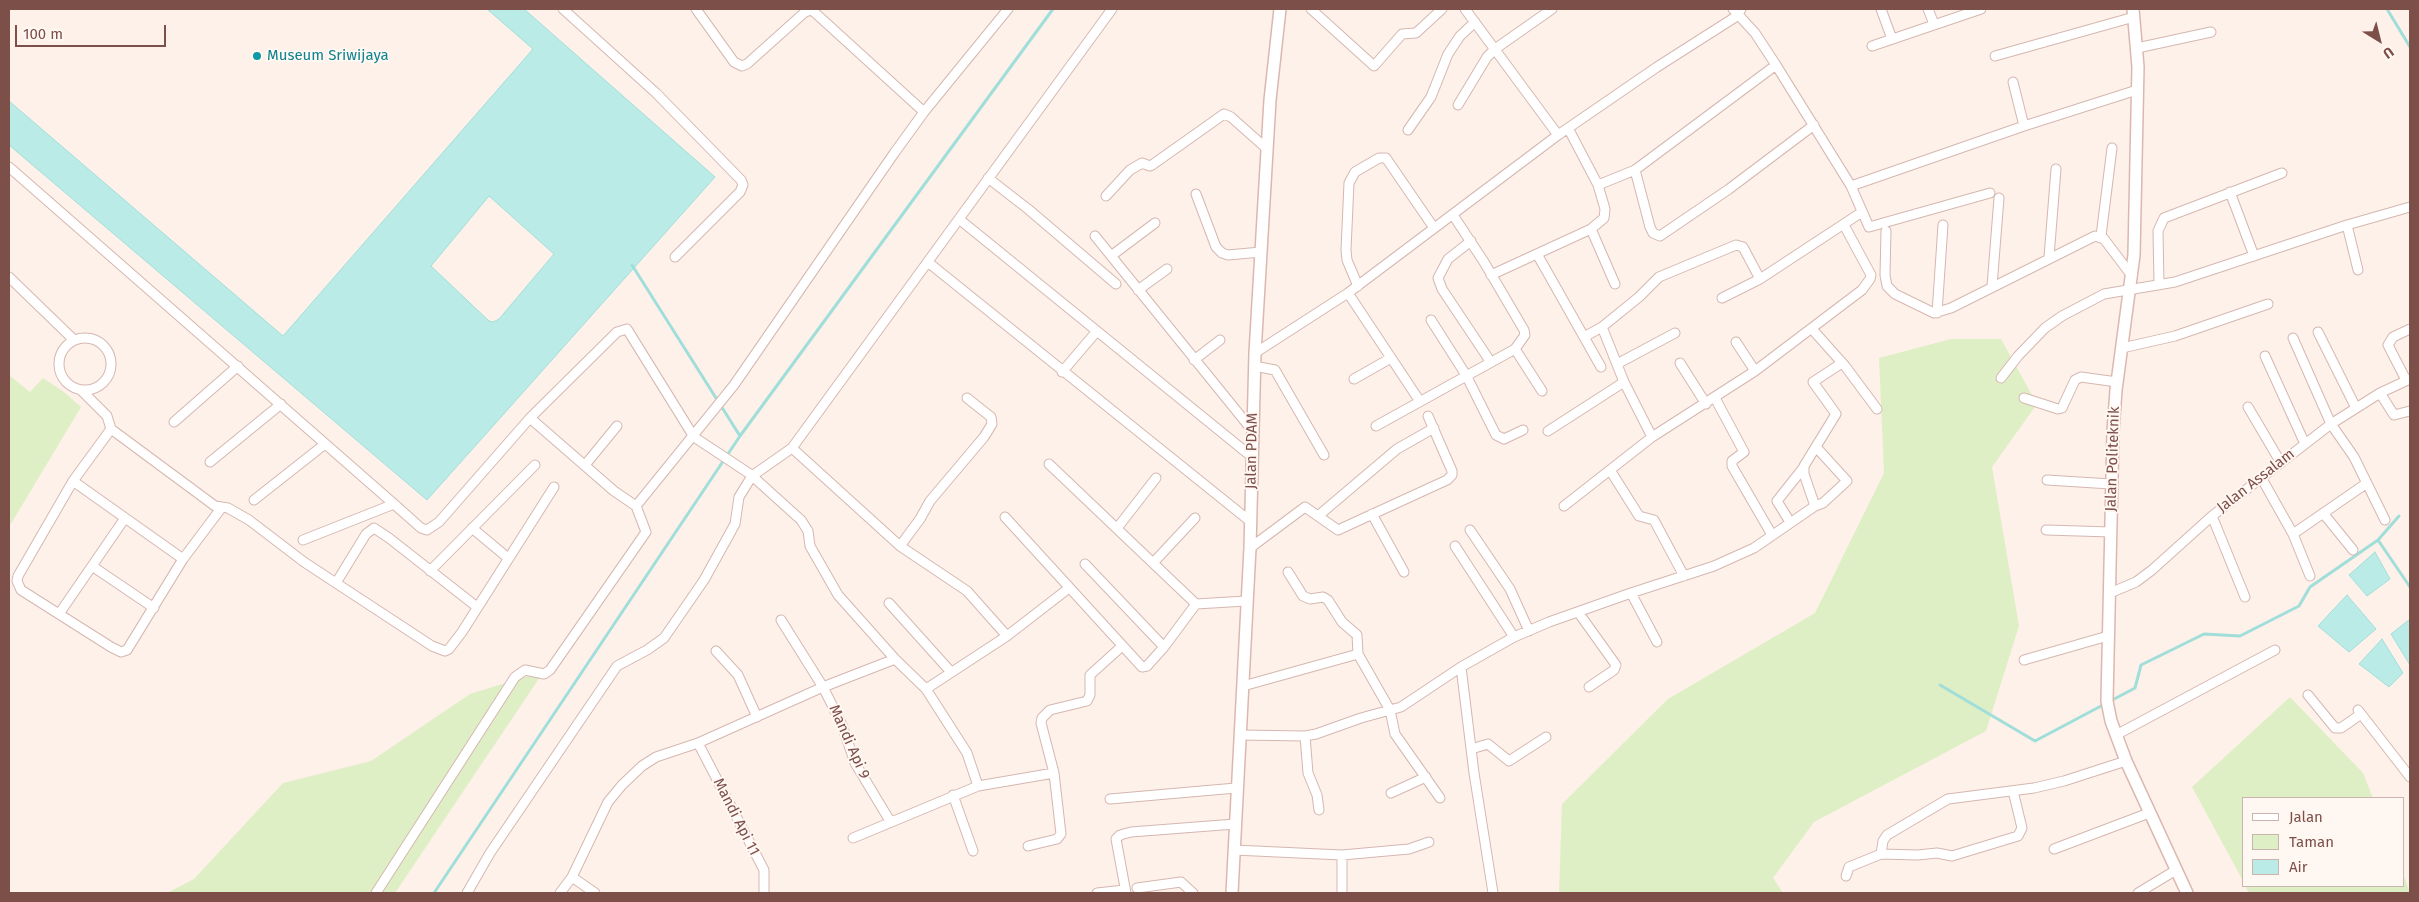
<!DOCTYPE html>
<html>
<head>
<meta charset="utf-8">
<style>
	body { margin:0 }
	#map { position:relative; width:2419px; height:902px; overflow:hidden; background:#fef1e9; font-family:"Fira Sans",sans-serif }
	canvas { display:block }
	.frame { position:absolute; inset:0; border:10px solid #7d4f49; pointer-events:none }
	.legend { position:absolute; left:2242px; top:797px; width:162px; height:90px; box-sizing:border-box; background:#fff7f2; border:1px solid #cbb4ae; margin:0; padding:6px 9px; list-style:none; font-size:15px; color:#7d4f49 }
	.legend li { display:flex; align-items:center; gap:10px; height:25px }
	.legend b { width:25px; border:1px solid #cbb4ae }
	.north { position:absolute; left:2354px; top:15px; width:50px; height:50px; -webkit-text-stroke:4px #fff7f2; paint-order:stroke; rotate:144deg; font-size:14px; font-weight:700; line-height:20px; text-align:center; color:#7d4f49 }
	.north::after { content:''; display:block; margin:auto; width:18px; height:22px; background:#7d4f49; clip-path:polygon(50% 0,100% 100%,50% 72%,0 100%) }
	.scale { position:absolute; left:15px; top:25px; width:151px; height:22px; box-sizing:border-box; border:2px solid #7d4f49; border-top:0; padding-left:6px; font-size:15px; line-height:18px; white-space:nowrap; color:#7d4f49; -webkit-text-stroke:4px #fff7f2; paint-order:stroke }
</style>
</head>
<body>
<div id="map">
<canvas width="2419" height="902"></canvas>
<div class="frame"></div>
<ul class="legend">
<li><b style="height:6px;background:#fff"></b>Jalan</li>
<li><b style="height:14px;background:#dfefc5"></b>Taman</li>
<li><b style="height:14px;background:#bbebe7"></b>Air</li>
</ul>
<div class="north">U</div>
<div class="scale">100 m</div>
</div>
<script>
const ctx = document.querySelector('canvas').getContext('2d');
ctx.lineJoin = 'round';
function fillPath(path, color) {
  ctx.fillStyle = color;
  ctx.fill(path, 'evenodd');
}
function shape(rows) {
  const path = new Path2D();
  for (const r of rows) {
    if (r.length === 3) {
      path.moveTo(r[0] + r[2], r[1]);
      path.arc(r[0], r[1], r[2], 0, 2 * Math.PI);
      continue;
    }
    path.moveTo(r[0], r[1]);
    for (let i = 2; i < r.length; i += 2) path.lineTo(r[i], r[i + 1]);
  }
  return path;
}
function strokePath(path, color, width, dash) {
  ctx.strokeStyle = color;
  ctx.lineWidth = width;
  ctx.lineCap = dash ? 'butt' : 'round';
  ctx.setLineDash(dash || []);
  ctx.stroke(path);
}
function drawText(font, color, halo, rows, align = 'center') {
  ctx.font = font + ' "Fira Sans",sans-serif';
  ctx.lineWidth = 4;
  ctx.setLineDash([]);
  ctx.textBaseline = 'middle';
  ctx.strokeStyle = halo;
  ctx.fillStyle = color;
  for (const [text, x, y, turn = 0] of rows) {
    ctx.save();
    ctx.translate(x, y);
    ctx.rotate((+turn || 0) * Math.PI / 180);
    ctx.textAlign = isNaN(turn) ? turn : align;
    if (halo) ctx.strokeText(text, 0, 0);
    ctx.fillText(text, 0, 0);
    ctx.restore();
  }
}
const green = shape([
	[1951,339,2001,339,2037,404,1992,467,2019,626,1986,731,1814,822,1773,878,1783,893,1559,893,1562,804,1668,699,1815,613,1884,473,1879,358],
	[9,375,30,392,43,378,64,392,81,407,9,527],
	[544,671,395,893,167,893,194,879,283,783,371,761,470,694],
	[2290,697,2363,773,2373,798,2243,798,2243,881,2192,787],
	[2403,873,2410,893,2249,893,2245,886,2403,886]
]);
const water = shape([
	[487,9,524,9,715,177,427,500,9,145,9,101,283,336,533,49,487,9],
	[489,196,554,254,499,319,493,322,489,321,431,266,489,196],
	[2375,552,2390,579,2367,596,2349,575,2375,552],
	[2347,595,2376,629,2349,652,2318,626,2347,595],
	[2410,619,2410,665,2391,634,2410,619],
	[2382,639,2403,673,2389,687,2359,664,2382,639]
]);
const stream = shape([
	[2387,9,2410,47],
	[632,265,740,436],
	[2378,540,2410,587],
	[1940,685,2035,741,2135,688,2141,665,2204,634,2240,636,2299,606,2310,587,2378,540,2399,516],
	[434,893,740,436,1053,9]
]);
const street = shape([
	[563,9,656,93,741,180,743,185,740,192,675,257],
	[696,9,734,62,742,66,747,64,805,12,812,10,924,112],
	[1311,9,1374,66,1402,34,1416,33,1442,9],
	[1465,9,1558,135],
	[1733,9,1755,33,1776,65,1851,186,1869,227,1990,193],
	[1881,9,1892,39],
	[1928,9,1934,24],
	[1872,46,1981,9],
	[2137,48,2211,32],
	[1995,56,2134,17],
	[2013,82,2024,126],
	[1458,105,1487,57,1495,49,1552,9],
	[1408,130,1431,97,1448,54,1460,36,1475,22],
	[9,167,394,504,421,528,427,530,439,522,530,418,617,332,627,329,694,437,750,474,801,520,808,531,810,546,838,595,895,659],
	[1635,170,1650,227,1653,233,1660,236,1729,189,1814,125],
	[988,178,1028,209,1116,284],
	[1598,185,1635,170,1776,65],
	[1851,186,2024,126,2137,90],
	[2230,192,2254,256],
	[1196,194,1216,247,1222,253,1228,255,1261,252],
	[1106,196,1130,170,1142,163,1150,166,1152,165,1224,114,1231,117,1267,149],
	[959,219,1252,457],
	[2347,225,2358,270],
	[1591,229,1615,284],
	[1886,231,1885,275,1887,286,1895,294,1934,313,1951,308,2095,236,2104,239,2132,276],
	[1095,236,1252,430],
	[2101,236,2112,148],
	[1471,241,1448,259,1438,278,1442,289,1490,361],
	[1537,254,1601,367],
	[1111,256,1155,223],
	[2049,257,2056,169],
	[929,263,1251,522],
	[1491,275,1591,229,1604,218,1605,209,1598,185,1568,128],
	[9,277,74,340],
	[2159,285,2158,231,2164,218,2282,173],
	[1358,286,1347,260,1346,250,1349,183,1355,172,1379,158,1386,158,1434,228],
	[1992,286,1999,198],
	[1138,290,1167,269],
	[1348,293,1419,400],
	[1722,298,1760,279,1862,212],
	[1937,313,1943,225],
	[1431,320,1466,375,1496,435,1504,439,1523,430],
	[1602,327,1624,382,1652,437],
	[1812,329,1845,366,1877,409],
	[2318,332,2356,408],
	[1584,337,1602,327,1639,297,1659,277,1736,245,1743,247,1760,279],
	[85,364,26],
	[2293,338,2331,424,2354,457,2385,520],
	[1736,342,1755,371],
	[2122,348,2175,336,2268,304],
	[1515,349,1542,391],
	[1255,353,1348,293,1558,135,1657,67,1737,16,1741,9],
	[2265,356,2305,444],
	[1194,360,1220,340],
	[1680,363,1706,404],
	[1617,364,1675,333],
	[1254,366,1275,370,1324,455],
	[1062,372,1097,331],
	[2001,378,2018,356,2045,328,2062,316,2104,294,2175,282,2347,225,2410,207],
	[1354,379,1391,358],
	[2406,380,2388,345,2393,337,2410,329],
	[81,390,107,416,111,429,73,481,18,576,17,581,21,590,111,647,121,652,127,650,183,559,222,507],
	[2380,393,2394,415,2410,411],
	[1715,398,1744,452,1732,461,1732,466,1772,535],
	[2024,398,2058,409,2062,408,2075,380,2081,377,2117,382],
	[2248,407,2281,463],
	[530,418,614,491,636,506],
	[174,422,238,366],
	[1376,426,1515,349,1525,335,1524,330,1484,262,1453,215],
	[111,429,215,506,228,508,249,520,304,562,432,646,445,651,449,649,462,632,554,487],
	[1548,431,1624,382],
	[792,448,900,546,967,591,1007,636],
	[210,462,281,404],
	[1049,464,1196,604],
	[585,465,617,426],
	[1610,470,1639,516,1654,520,1684,576],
	[2262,479,2293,534,2310,576],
	[2047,480,2111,484],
	[73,481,183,559],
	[254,500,325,444],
	[1564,506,1652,437,1755,371,1862,290,1870,279,1871,275,1844,225],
	[1815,506,1823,503,1847,481,1816,447],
	[2323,513,2353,550],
	[1372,514,1404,572],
	[1318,516,1397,449,1434,428],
	[2212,516,2245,597],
	[1005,517,1142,667,1147,666,1164,647,1196,604,1246,601],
	[1790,522,1777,501,1804,467],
	[1118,527,1156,478],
	[472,528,508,558],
	[1470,530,1510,589,1529,631],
	[2046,530,2111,532],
	[2293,534,2367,483],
	[303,540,394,504],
	[900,546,920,519,930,501,984,437,992,424,991,417,967,398],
	[1455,546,1514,637],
	[1250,548,1305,507,1338,530,1447,480,1452,475,1452,471,1428,416],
	[1153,563,1195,518],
	[1085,564,1164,647],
	[92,566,154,608],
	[430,571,535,465],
	[1288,572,1303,596,1310,599,1323,597,1328,600,1342,622,1357,635,1358,654,1390,710,1395,734,1440,798],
	[336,583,366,534,374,528,389,538,477,607],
	[1631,593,1657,642],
	[2110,593,2136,582,2152,570,2212,516,2331,424,2380,393,2410,379],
	[889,603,951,672],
	[1578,612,1616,665,1614,670,1589,687],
	[59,614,125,518],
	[781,620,823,687,842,725,855,763,890,821],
	[716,651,738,675,757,717],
	[2024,660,2108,636],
	[1461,667,1474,773,1493,893],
	[1243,686,1358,654],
	[926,689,967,753,978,786],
	[2308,695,2335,728,2341,728,2361,714],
	[2358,710,2410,777],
	[1240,735,1305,736,1316,734,1361,718,1401,707,1461,667,1514,637,1549,622,1631,593,1714,566,1754,548,1815,506,1804,474,1804,466,1836,414,1813,382,1842,363],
	[2116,735,2275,650],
	[1305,736,1308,773,1317,795,1319,810],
	[698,743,764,870,764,893],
	[1471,749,1488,744,1509,761,1546,737],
	[1391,793,1426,777],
	[953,795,973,851],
	[1110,799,1236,788],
	[853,838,978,786,1054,773],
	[1028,846,1057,839,1061,834,1054,773,1041,723,1042,718,1050,710,1087,701,1090,695,1090,675,1121,647],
	[2054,849,2149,813],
	[1234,850,1342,855,1409,849,1429,842],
	[1881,854,1883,841,1887,835,1948,799,2034,788,2064,781,2126,761],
	[1342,855,1342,893],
	[1846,876,1849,867,1881,854,1918,855,1937,853,1952,856,2018,836,2022,828,2013,791],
	[572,877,595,893],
	[1137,888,1181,882,1193,893],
	[376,893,515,677,525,670,544,674,550,670,646,532,636,506,734,385,895,152,924,112,1008,9],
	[467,893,490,853,617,666,647,650,664,638,704,580,735,524,739,497,752,476,792,448,1112,9],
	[560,893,572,877,608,802,622,785,642,766,656,757,698,743,823,687,895,659,926,689,1007,636,1069,588],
	[1097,893,1125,890],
	[1126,893,1116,839,1120,835,1131,832,1235,824],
	[2138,893,2176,870]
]);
const secondary = shape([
	[2133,9,2138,67,2134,255,2116,390,2113,432,2107,701,2111,721,2126,761,2187,893],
	[1232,893,1250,548,1255,353,1270,100,1280,9]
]);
const markers = [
	[257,56,5,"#0f9aa8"]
];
const cultureNames = [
	["Museum Sriwijaya",267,56]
];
const streetNames = [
	["Jalan PDAM",1252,451,-89],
	["Jalan Politeknik",2113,459,-88],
	["Jalan Assalam",2256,481,-38],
	["Mandi Api 9",849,742,66],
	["Mandi Api 11",736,817,63]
];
fillPath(green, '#dfefc5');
fillPath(water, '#bbebe7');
strokePath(water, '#a0deda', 1);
strokePath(stream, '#a0deda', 3);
strokePath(street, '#d5b7b0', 11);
strokePath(secondary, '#dbb8af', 14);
strokePath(street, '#fff', 9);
strokePath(secondary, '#fff', 11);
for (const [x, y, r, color] of markers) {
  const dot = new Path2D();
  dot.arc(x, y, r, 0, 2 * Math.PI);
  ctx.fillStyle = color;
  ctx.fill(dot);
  strokePath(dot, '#fff7f2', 2);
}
drawText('15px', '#0d838f', '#fff7f2', cultureNames, 'left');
drawText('15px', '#7d4f49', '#fff7f2', streetNames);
</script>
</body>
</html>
